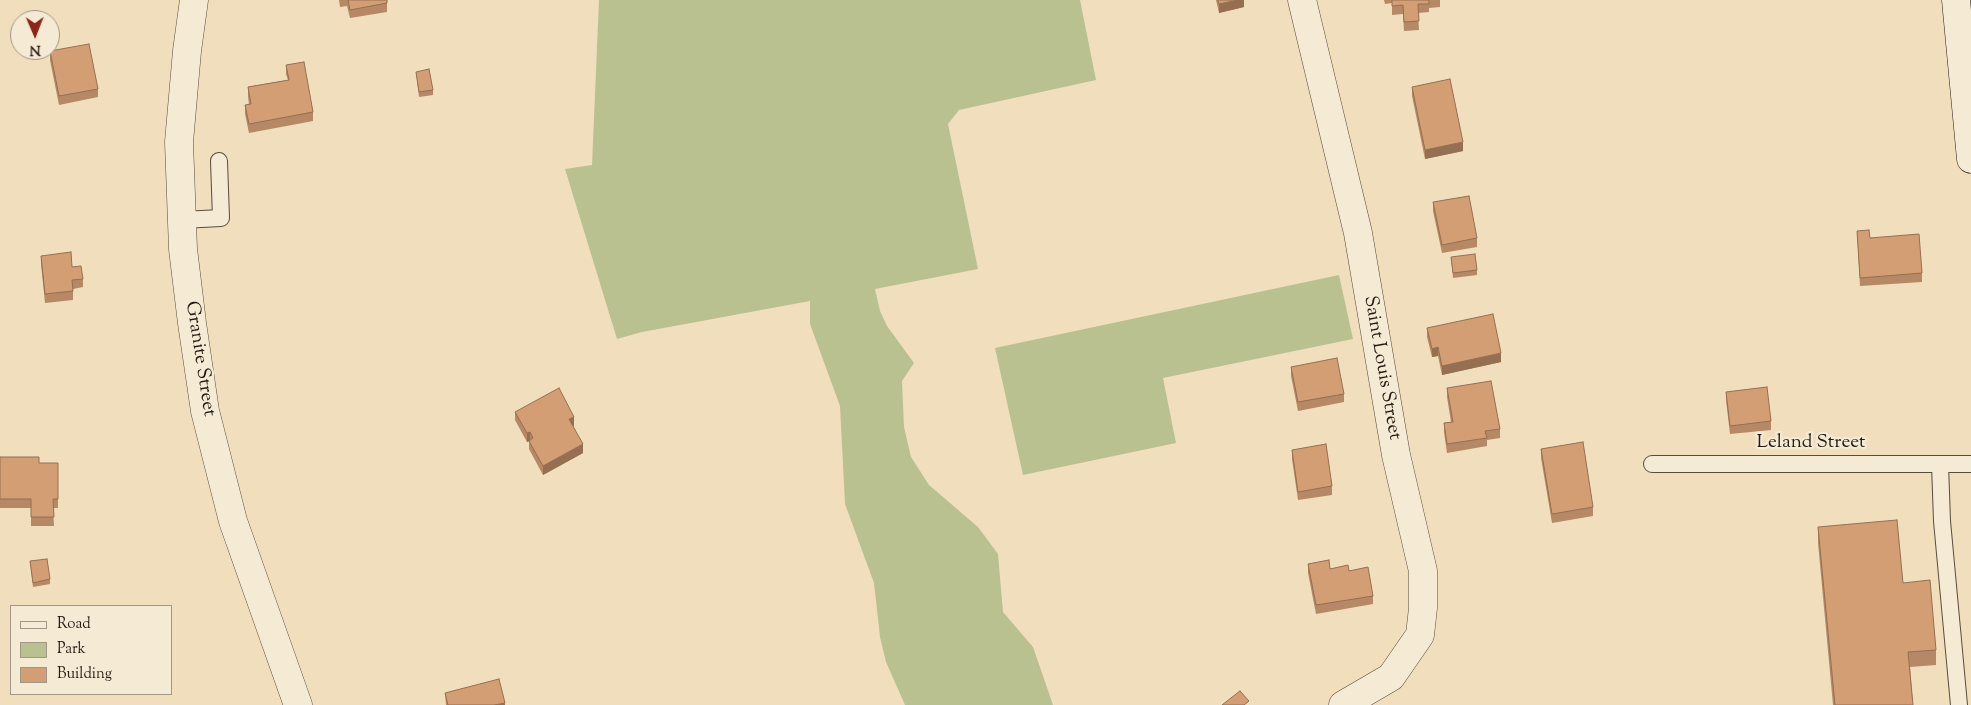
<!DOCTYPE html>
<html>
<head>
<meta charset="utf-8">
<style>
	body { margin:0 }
	#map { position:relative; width:1971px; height:705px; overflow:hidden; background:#f0debd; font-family:"Sorts Mill Goudy",serif }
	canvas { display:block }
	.legend { position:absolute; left:10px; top:605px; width:162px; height:90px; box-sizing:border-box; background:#f5ead4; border:1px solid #a19786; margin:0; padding:6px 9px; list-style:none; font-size:15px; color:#241b12 }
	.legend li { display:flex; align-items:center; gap:10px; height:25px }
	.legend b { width:25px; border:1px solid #a19786 }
	.north { position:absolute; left:10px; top:10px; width:50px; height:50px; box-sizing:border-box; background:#f5ead4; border:1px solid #a19786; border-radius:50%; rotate:179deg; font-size:14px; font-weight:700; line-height:20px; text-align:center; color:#241b12 }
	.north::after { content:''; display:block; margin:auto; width:18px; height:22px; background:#8f2418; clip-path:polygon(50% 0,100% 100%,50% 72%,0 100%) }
</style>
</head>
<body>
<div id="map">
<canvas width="1971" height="705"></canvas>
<ul class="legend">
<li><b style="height:6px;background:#f5ead4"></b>Road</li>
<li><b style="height:14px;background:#bac191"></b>Park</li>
<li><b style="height:14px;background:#d49e75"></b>Building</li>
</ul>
<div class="north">N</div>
</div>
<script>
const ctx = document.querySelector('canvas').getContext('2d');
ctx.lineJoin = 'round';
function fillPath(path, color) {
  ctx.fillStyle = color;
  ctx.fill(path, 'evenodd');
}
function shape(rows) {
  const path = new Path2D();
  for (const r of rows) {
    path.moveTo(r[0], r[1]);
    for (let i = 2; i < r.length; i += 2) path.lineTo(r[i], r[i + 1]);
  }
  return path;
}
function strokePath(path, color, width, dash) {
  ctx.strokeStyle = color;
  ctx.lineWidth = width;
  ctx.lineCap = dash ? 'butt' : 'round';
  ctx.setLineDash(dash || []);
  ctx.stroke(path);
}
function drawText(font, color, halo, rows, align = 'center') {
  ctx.font = font + ' "Sorts Mill Goudy",serif';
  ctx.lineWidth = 4.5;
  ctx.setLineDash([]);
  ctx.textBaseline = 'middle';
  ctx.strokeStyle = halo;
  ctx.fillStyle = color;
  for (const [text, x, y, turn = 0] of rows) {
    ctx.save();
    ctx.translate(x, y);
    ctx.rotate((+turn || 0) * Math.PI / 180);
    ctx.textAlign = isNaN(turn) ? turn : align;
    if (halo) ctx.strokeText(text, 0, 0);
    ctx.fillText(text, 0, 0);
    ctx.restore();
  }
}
const green = shape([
	[599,0,1080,0,1096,80,959,110,948,124,978,269,875,289,880,311,887,326,914,363,902,381,904,427,911,457,929,485,978,527,998,554,1003,612,1033,647,1053,705,905,705,886,662,880,637,874,583,845,504,840,406,810,324,810,301,642,332,617,339,565,169,592,165],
	[1339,275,1353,339,1163,378,1176,443,1023,475,995,348]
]);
const service = shape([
	[182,220,221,218,219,161],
	[1652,464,1971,464],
	[1940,464,1942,521,1959,705]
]);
const minor = shape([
	[1302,0,1358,233,1396,455,1423,571,1423,608,1420,635,1391,677,1343,705]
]);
const tertiary = shape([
	[194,0,187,51,179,142,183,249,192,323,205,411,233,521,298,705]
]);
const secondary = shape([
	[1956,0,1971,159]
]);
const wall = shape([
	[339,0,387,0,387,12,350,18,347,6,340,7],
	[1216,0,1244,0,1244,7,1219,13],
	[1384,0,1440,0,1440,7,1429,8,1429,12,1418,13,1419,30,1404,31,1403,14,1392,15,1392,3,1385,4],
	[50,51,98,89,98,97,59,105,50,60],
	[286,65,313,112,313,121,249,133,245,114,245,105,249,105,248,96,248,87,288,80,286,74],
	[416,72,433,90,433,95,419,97],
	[1412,87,1463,151,1425,159,1412,96],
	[1433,202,1477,238,1477,247,1442,253,1433,211],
	[1857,231,1922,273,1922,282,1860,286],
	[41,256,72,267,83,279,83,287,73,289,73,300,45,303,41,264],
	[1451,257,1477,270,1477,275,1453,278],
	[1427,328,1501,362,1442,375,1438,356,1432,357,1427,337],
	[1291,367,1344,394,1344,402,1298,411,1291,376],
	[1447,388,1500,429,1500,438,1487,440,1487,446,1447,453,1444,432,1444,423,1451,422,1447,397],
	[1726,392,1771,421,1771,430,1730,434,1726,400],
	[515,412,574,426,573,426,583,453,543,475,529,449,529,441,527,442,515,420],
	[1541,449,1593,507,1593,516,1552,523,1541,458],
	[1292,450,1332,486,1332,495,1298,500,1292,459],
	[0,457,39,463,58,463,58,508,53,508,54,526,31,526,31,508,0,508],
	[1818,527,1903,583,1936,650,1936,665,1910,667,1913,705,1833,705,1818,543],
	[30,561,50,579,50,584,33,587],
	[1308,564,1330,569,1349,571,1373,596,1373,604,1316,614,1308,573],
	[445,693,505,705,446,705]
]);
const shadedWall = shape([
	[1238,0,1244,0,1244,7,1219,13,1219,4],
	[1463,142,1463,151,1425,159,1425,150],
	[1438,347,1438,356,1432,357,1432,349],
	[1501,353,1501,362,1442,375,1442,366],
	[574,417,574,426,569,428,569,419],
	[530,432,530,441,527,442,527,433],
	[583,444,583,453,543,475,543,466],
	[505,703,505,705,494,705]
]);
const building = shape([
	[348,0,387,0,387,3,350,10,348,0],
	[1218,0,1238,0,1219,4,1218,0],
	[1392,0,1429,0,1429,4,1418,4,1419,21,1404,22,1403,5,1392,6,1392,0],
	[89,44,98,89,59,96,50,51,89,44],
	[304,62,313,112,249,124,245,105,251,104,248,87,289,80,286,65,304,62],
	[429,69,433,90,419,92,416,72,429,69],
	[1450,79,1463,142,1425,150,1412,87,1450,79],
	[1469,196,1477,238,1442,245,1433,202,1469,196],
	[1869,230,1870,238,1919,234,1922,273,1860,278,1857,231,1869,230],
	[71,252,72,267,81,266,83,279,72,280,73,291,45,294,41,256,71,252],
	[1475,254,1477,270,1453,273,1451,257,1475,254],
	[1493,314,1501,353,1442,366,1438,347,1432,349,1427,328,1493,314],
	[1337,358,1344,394,1298,402,1291,367,1337,358],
	[1491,381,1500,429,1485,431,1487,438,1447,444,1444,423,1453,422,1447,388,1491,381],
	[1767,387,1771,421,1730,426,1726,392,1767,387],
	[559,388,574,417,569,419,583,444,543,466,529,441,533,438,530,432,527,433,515,412,559,388],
	[1583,442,1593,507,1552,514,1541,449,1583,442],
	[1326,444,1332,486,1298,492,1292,450,1326,444],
	[0,457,39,457,39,463,58,463,58,499,53,499,54,517,31,517,31,499,0,499,0,457],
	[1897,520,1903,583,1930,580,1936,650,1908,652,1913,705,1835,705,1818,527,1897,520],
	[47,559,50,579,33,583,30,561,47,559],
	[1329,560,1330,569,1348,565,1349,571,1368,567,1373,596,1316,605,1308,564,1329,560],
	[499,679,505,703,494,705,448,705,445,693,499,679],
	[1240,691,1249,701,1244,705,1222,705,1240,691]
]);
const streetNames = [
	["Granite Street",199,359,81],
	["Saint Louis Street",1381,368,80],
	["Leland Street",1811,444]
];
fillPath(green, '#bac191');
strokePath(service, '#574c3d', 18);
strokePath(minor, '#574c3d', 29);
strokePath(tertiary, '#574c3d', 29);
strokePath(secondary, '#241b12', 29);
strokePath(service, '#f5ead4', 16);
strokePath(minor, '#f5ead4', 28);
strokePath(tertiary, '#f5ead4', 28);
strokePath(secondary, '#f5ead4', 28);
fillPath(wall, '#b68865');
fillPath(shadedWall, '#946f52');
fillPath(building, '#d49e75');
strokePath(building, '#946f52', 1);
drawText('19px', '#241b12', '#f5ead4', streetNames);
</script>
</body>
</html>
